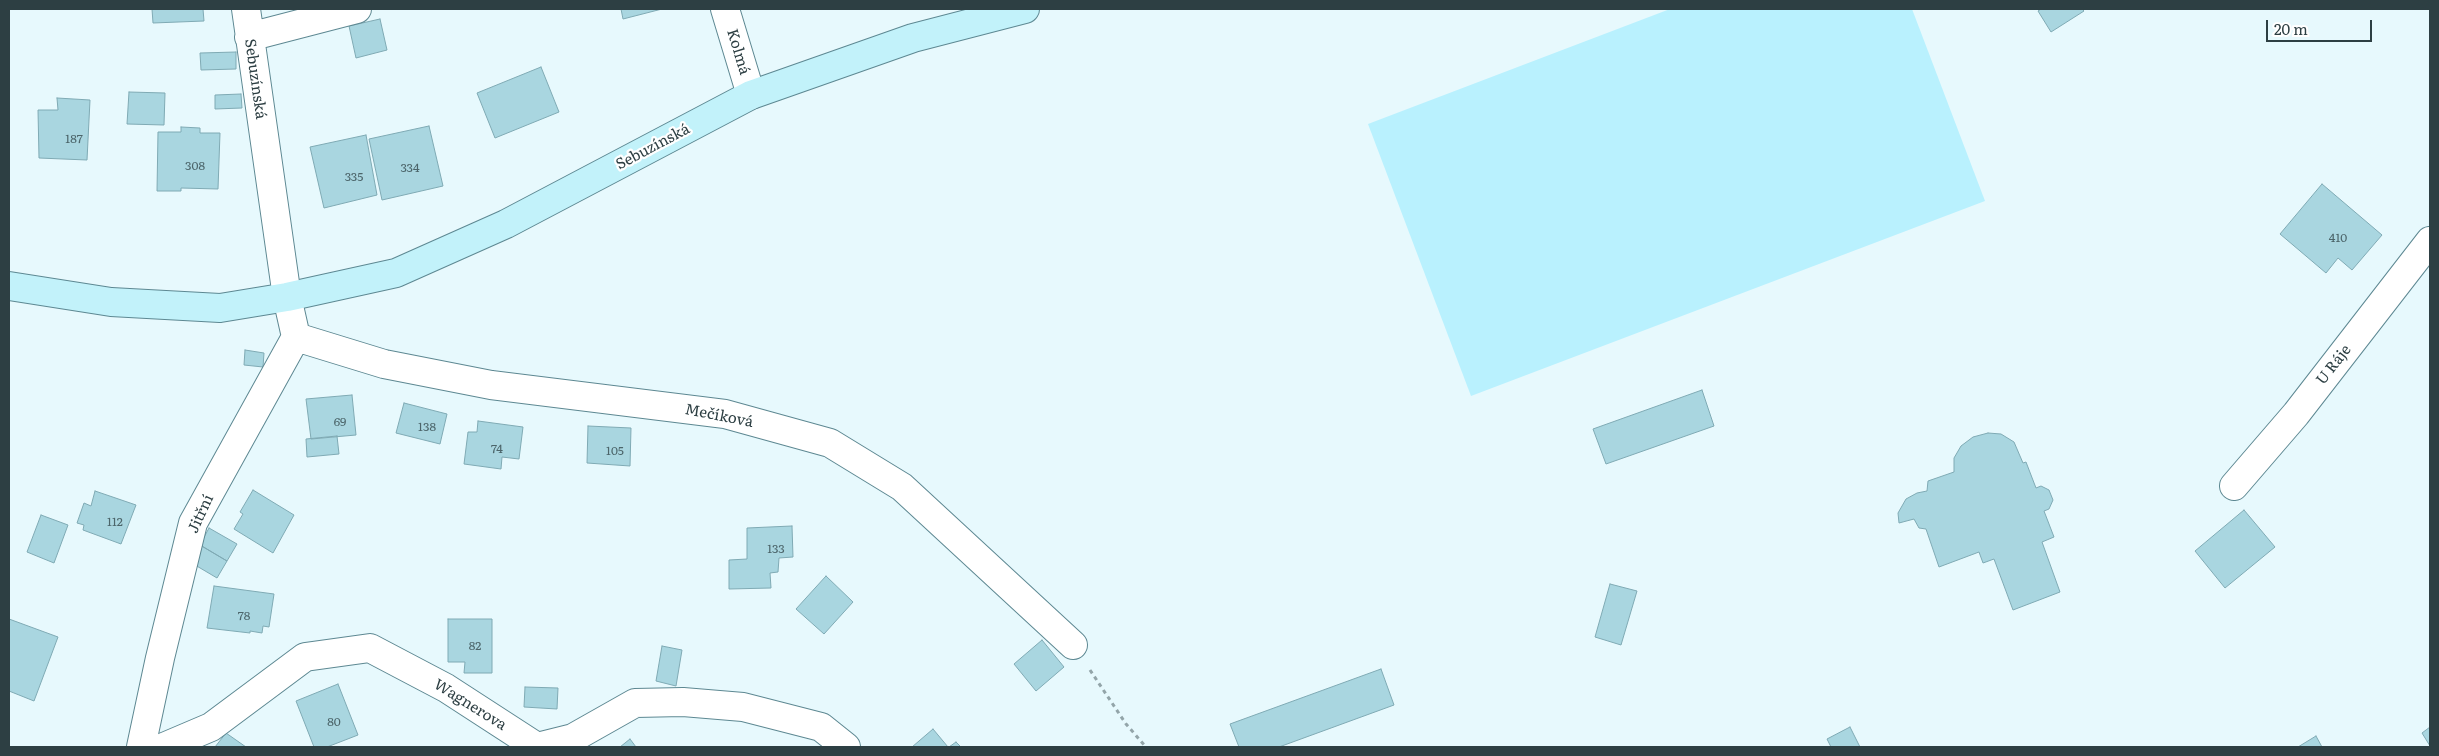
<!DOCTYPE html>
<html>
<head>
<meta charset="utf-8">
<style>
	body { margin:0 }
	#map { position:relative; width:2439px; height:756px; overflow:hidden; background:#e7f9fd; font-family:Literata,serif }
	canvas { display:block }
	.frame { position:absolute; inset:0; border:10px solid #2d3f43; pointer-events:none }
	.scale { position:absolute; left:2266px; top:20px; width:106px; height:22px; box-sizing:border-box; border:2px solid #2d3f43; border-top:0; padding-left:6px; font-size:15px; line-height:18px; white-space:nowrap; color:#2d3f43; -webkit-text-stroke:4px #fff; paint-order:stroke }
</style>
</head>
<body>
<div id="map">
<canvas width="2439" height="756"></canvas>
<div class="frame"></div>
<div class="scale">20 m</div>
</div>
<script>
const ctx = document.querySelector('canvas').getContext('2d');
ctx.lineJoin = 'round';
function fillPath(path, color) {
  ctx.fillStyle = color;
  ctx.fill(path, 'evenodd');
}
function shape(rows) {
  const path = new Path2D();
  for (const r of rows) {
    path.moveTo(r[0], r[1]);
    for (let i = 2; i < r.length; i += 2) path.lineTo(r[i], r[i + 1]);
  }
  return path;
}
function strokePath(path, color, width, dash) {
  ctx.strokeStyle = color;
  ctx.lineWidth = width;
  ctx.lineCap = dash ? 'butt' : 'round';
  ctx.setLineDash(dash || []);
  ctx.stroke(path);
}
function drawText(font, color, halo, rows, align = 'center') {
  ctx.font = font + ' Literata,serif';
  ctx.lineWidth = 4.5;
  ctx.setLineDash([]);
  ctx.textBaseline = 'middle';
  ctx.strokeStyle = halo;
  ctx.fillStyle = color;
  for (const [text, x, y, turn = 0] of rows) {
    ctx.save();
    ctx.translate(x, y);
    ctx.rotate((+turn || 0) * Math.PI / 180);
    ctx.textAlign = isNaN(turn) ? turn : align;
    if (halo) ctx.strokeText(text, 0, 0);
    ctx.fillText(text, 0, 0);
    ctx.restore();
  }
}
const green = shape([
	[1670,9,1912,9,1985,201,1471,396,1368,124]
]);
const building = shape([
	[152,9,203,9,204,21,153,23,152,9],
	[621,9,662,9,623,19,621,9],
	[2041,9,2082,9,2084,11,2051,32,2038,11,2041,9],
	[380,19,387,50,356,58,349,26,380,19],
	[236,52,236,69,201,70,200,53,236,52],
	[541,67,559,112,495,138,477,93,541,67],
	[129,92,165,93,164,125,127,124,129,92],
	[241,94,242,108,215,109,215,95,241,94],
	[57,98,90,100,87,160,39,158,38,110,58,110,57,98],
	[429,126,443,186,382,200,369,139,429,126],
	[181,127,200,128,200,133,220,133,218,189,181,188,181,191,157,191,158,132,181,132,181,127],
	[366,135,377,195,324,208,310,147,366,135],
	[2322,184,2382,235,2352,270,2338,258,2326,273,2280,234,2322,184],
	[245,350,264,353,263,367,244,365,245,350],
	[1702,390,1714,426,1606,464,1593,429,1702,390],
	[352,395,356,435,311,439,306,399,352,395],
	[404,403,447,414,440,444,396,433,404,403],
	[478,421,523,427,519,459,502,457,501,469,464,464,468,432,477,432,478,421],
	[588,426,631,428,630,466,587,463,588,426],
	[1988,433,2001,434,2014,442,2023,463,2026,462,2036,488,2041,486,2049,490,2053,500,2049,509,2044,511,2054,537,2042,542,2060,592,2013,610,1994,559,1983,563,1979,552,1939,567,1926,529,1919,528,1914,519,1899,523,1898,513,1906,499,1917,493,1927,491,1928,481,1954,472,1954,458,1961,446,1973,437,1988,433],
	[337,436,339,454,307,457,306,439,337,436],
	[253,490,294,515,273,553,234,529,243,514,240,512,253,490],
	[95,491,136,505,121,544,83,530,84,525,77,523,84,503,91,506,95,491],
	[2244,510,2275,547,2225,588,2195,551,2244,510],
	[41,515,68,525,54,563,27,552,41,515],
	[792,526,793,557,779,558,778,572,770,573,771,588,729,589,729,560,747,559,747,528,792,526],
	[209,528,237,544,227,561,200,545,209,528],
	[200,545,227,561,217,578,190,562,200,545],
	[826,576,853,602,824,634,796,609,826,576],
	[1610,584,1637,591,1621,645,1595,637,1610,584],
	[214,586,274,594,269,627,263,626,262,633,250,631,250,633,207,628,214,586],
	[9,619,58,637,34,701,9,691,9,619],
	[448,619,492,619,492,673,464,673,465,662,448,662,448,619],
	[1042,640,1064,667,1036,691,1014,664,1042,640],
	[662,646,682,650,676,686,656,681,662,646],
	[1381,669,1394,705,1279,747,1239,747,1230,724,1381,669],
	[338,684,358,735,327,747,314,747,296,701,338,684],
	[525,687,558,688,557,709,524,707,525,687],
	[1850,727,1860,747,1831,747,1827,739,1850,727],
	[2430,727,2430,746,2422,733,2430,727],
	[933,729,948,747,912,747,933,729],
	[226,733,246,747,215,747,226,733],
	[2316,736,2322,747,2298,747,2316,736],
	[630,739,636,747,620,747,630,739],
	[956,742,961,747,949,747,956,742]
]);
const path = shape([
	[1090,670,1126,724,1146,747]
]);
const street = shape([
	[725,9,751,95],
	[249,37,357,9],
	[296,337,384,364,491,385,725,414,830,443,902,487,1073,645],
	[2234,486,2296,414,2430,241],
	[141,747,160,658,193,523,296,337,287,297,246,9],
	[164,747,211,727,305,657,370,648,446,688,537,747,573,738,635,703,683,702,743,707,821,727,846,747]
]);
const secondary = shape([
	[9,286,111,302,220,308,287,297,396,273,506,224,751,95,913,38,1025,9]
]);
const numberNames = [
	["187",74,139],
	["308",195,166],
	["334",410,168],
	["335",354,177],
	["410",2338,238],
	["69",340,422],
	["138",427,427],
	["74",497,449],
	["105",615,451],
	["112",115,522],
	["133",776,549],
	["78",244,616],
	["82",475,646],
	["80",334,722]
];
const streetNames = [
	["Kolmá",738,52,73],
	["Sebuzínská",255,79,82],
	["Sebuzínská",653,147,-28],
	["U Ráje",2334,365,-52],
	["Mečíková",719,416,11],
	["Jitřní",201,514,-65],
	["Wagnerova",470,705,32]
];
fillPath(green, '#b9f1fe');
fillPath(building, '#a9d6e0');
strokePath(building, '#7faab4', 1);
strokePath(street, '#5d8892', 30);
strokePath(secondary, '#5d8892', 30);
strokePath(path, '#93a5a9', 3, [4, 4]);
strokePath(street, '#fff', 28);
strokePath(secondary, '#c2f2fa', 28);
drawText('12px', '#4c656a', null, numberNames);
drawText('15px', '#2d3f43', '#fff', streetNames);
</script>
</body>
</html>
